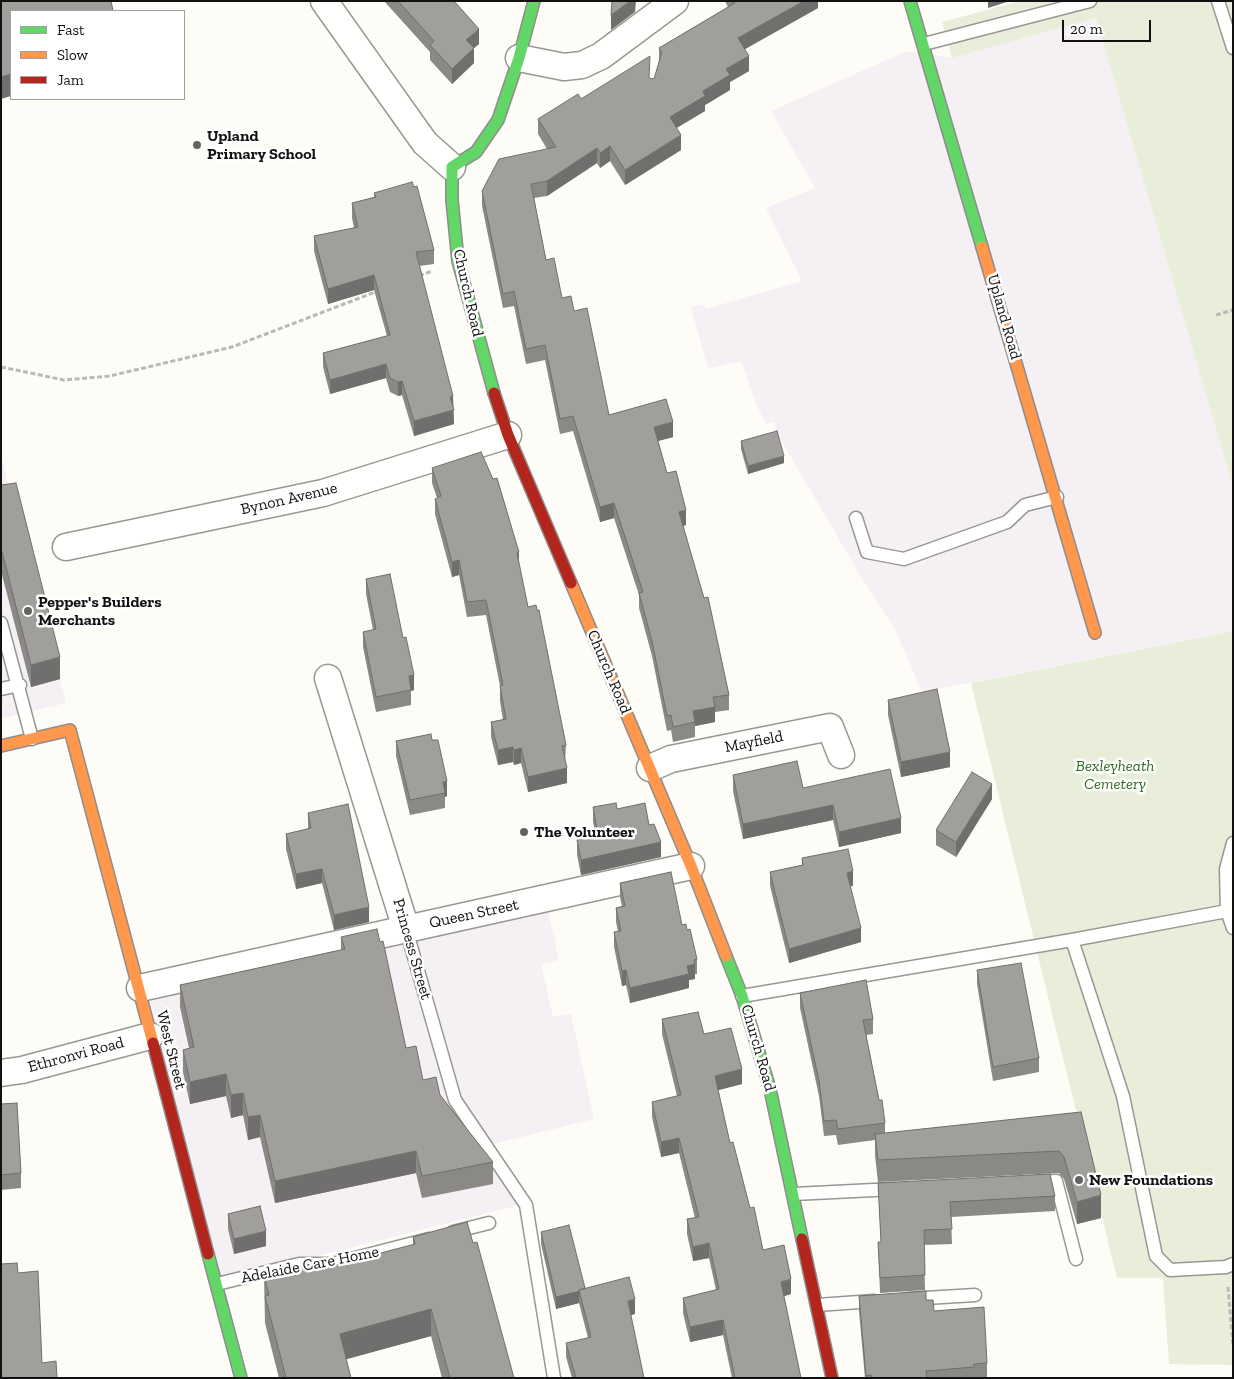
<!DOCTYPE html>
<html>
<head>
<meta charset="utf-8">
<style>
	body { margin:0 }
	#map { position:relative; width:1234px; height:1379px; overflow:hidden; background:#fdfcf7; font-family:"Zilla Slab",serif }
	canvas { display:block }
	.frame { position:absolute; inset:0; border:2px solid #111; pointer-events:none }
	.legend { position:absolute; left:10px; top:10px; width:175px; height:90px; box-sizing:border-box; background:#fff; border:1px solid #a0a0a0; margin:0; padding:6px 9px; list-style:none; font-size:15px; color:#111 }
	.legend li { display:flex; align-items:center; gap:10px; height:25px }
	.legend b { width:25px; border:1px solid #a0a0a0 }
	.scale { position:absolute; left:1062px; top:20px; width:89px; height:22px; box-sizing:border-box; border:2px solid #111; border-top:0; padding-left:6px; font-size:15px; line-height:18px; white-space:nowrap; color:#111; -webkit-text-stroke:4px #fff; paint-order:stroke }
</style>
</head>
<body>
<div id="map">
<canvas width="1234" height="1379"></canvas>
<div class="frame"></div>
<ul class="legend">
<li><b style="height:6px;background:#63d668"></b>Fast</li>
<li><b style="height:6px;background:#ff974d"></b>Slow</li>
<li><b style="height:6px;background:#b3261e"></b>Jam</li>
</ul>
<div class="scale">20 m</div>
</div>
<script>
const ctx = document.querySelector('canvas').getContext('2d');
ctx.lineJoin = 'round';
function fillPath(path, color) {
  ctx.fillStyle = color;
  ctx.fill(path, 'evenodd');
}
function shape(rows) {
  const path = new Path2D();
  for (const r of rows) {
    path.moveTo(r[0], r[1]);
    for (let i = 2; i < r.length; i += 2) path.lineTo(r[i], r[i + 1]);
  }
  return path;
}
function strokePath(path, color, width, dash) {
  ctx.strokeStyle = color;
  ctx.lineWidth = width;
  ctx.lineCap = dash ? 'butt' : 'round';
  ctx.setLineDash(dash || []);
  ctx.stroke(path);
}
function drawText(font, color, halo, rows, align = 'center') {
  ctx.font = font + ' "Zilla Slab",serif';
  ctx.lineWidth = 5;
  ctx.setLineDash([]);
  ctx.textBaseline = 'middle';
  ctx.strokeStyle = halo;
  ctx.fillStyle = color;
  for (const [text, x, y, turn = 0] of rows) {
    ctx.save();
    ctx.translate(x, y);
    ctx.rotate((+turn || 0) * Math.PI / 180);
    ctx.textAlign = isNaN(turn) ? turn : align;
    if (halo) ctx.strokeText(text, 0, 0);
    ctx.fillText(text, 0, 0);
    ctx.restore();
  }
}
const industrial = shape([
	[1096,18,1233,487,1233,631,922,692,896,631,860,575,778,435,773,422,766,424,756,404,741,361,708,369,691,307,703,304,706,309,802,281,766,208,815,188,771,111,907,51,952,58],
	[1,451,12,505,16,505,66,703,1,719],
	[546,901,559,960,541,964,553,1017,571,1014,594,1119,482,1147,523,1204,219,1281,148,992]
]);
const cemetery = shape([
	[1020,1,1233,1,1233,487,1096,18,952,58,942,22],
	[1233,631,1233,1365,1169,1364,1163,1278,1117,1278,971,683]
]);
const path = shape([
	[419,276,432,271],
	[1216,315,1233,310],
	[1,367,64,380,110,376,232,347,378,291],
	[1228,1287,1233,1345]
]);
const lane = shape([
	[1218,1,1233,48],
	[924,44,1090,1],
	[856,518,867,552,904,559,1007,522,1025,505,1057,497],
	[1,623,32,739],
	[1,689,20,685],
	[1227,911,1233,928],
	[406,929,455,1100,526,1205,554,1378],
	[1072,940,1123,1096,1156,1256,1170,1270,1226,1267,1233,1264],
	[742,996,1072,940,1227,911,1226,869,1233,843],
	[1037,1182,1056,1181,1076,1259],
	[794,1194,894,1189],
	[453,1232,489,1223],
	[217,1284,299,1264,332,1264,429,1239],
	[909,1299,975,1295],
	[817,1305,874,1301]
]);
const street = shape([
	[324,1,425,143,452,167],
	[519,58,564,67,582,65,601,56,675,1],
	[66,547,323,493,508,435],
	[328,678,406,929],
	[650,768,671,759,830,727,841,755],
	[140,988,691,866],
	[1,1073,22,1070,150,1036]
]);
const fast = shape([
	[910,1,982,247],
	[494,393,458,261,452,200,452,167,476,152,498,120,519,58,534,1],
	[726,956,742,996,770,1089,802,1239],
	[208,1254,241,1378]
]);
const slow = shape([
	[982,247,1095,633],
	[571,583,691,866,726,956],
	[1,746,70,730,153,1043]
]);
const jam = shape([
	[494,393,508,435,571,583],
	[153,1043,208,1254],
	[802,1239,832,1378]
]);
const wall = shape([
	[384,1,454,1,479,44,474,48,474,63,452,84,430,60,430,52],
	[725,1,818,1,818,8,745,49,749,71,730,82,730,90,705,105,705,111,676,128,681,150,625,185,610,161,600,168,597,163,547,196,534,198,546,260,562,298,574,311,609,415,673,437,658,441,667,473,686,525,683,526,729,695,729,710,715,712,715,722,695,726,695,737,673,742,671,730,667,731,652,656,639,608,639,595,614,518,600,522,573,431,560,434,545,360,526,364,514,306,503,308,482,206,482,191,547,149,538,134,538,119,581,99,650,78,654,79,659,61,659,48,728,7],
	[374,193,434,250,434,264,419,266,453,408,454,424,414,436,402,395,398,396,390,392,386,378,330,394,323,367,323,353,387,336,374,290,328,304,314,251,314,236,354,228,352,218,352,203,374,197],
	[741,441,784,463,748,474,741,449],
	[432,468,519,564,528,607,566,745,565,761,567,783,528,792,521,763,514,765,513,762,498,765,491,737,491,722,503,720,500,701,500,686,486,615,467,617,459,575,452,577,435,514,435,499,437,498,432,483],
	[1,485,60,679,31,687,1,571],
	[366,579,403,638,414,690,411,691,411,705,376,712,363,647,363,632,373,630,366,594],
	[888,700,950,767,901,777,888,715],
	[432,740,447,796,445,797,445,808,410,815,396,756,396,741],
	[733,775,803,788,901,833,839,847,833,820,743,839,733,791],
	[992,799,956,857,936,845,936,830],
	[593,807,617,809,649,825,661,857,581,875,577,855,577,840,596,836,593,822],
	[308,813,369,922,334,930,322,883,296,889,286,849,286,834,308,829],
	[802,858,853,886,850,886,861,942,789,963,770,886,770,872,802,865],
	[620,883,682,925,697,959,697,974,695,974,695,979,689,980,689,988,630,1003,626,985,622,986,614,947,614,932,618,932,616,922,616,908,622,906,620,897],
	[341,937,406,1048,423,1080,440,1095,493,1162,493,1184,422,1198,416,1173,275,1203,260,1137,248,1140,243,1115,231,1118,226,1096,190,1104,183,1072,183,1050,189,1048,180,1007,180,985,341,950],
	[977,970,1039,1058,1039,1072,993,1081,977,984],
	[800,993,873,1019,873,1034,866,1035,879,1100,885,1123,885,1133,1081,1112,1101,1218,1077,1224,1064,1179,1059,1173,878,1182,875,1156,875,1140,838,1145,836,1135,824,1136,819,1096,800,1008],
	[662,1019,704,1034,742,1084,718,1090,730,1143,763,1250,791,1294,784,1296,800,1378,732,1378,723,1335,690,1342,683,1313,683,1298,716,1290,709,1258,693,1261,687,1234,687,1219,695,1218,679,1153,661,1157,652,1117,652,1102,677,1096,662,1034],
	[1,1104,21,1173,21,1188,1,1190],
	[878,1183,1055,1196,1055,1211,951,1217,952,1244,924,1245,925,1290,880,1293,878,1242,881,1242],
	[228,1214,266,1246,234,1254,228,1229],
	[541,1232,585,1288,635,1314,630,1315,644,1378,572,1378,566,1357,566,1343,588,1338,579,1303,556,1309,541,1244],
	[413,1237,473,1243,514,1378,442,1378,431,1336,346,1359,351,1378,279,1378,265,1323,264,1276,320,1269,413,1245],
	[859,1296,926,1300,934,1311,987,1363,987,1378,865,1378,859,1311]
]);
const shadedWall = shape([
	[630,1,636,1,635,12,611,30,611,15],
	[804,1,818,1,818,8,738,53,738,38],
	[988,1,1010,1,988,8],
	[479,29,479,44,474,48,474,63,452,84,452,69,466,40],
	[749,56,749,71,730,82,730,90,705,105,705,111,670,132,670,117,726,69],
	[11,74,11,96,1,99,1,77],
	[681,135,681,150,625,185,625,170],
	[610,146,610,161,600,168,600,153],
	[597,148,597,163,547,196,547,181],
	[374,275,374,290,328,304,328,289],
	[386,364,386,378,330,394,330,380],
	[402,381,402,395,398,396,398,382],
	[453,396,454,424,414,436,414,421,450,397],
	[673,422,673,437,654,442,654,427],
	[784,456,784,463,748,474,748,466],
	[614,503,614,518,600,522,600,507],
	[686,510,686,525,679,527,679,512],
	[519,552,519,567,517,553],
	[459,560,459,575,452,577,452,562],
	[60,657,60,679,31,687,31,665],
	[414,675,414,690,411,691,409,676],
	[715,707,715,722,695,726,693,711],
	[513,747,513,762,498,765,498,750],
	[521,748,521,763,514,765,514,750],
	[950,752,950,767,901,777,901,762],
	[567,768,567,783,528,792,528,777],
	[447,781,447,796,445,797,443,782],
	[992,784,992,799,956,857,956,842],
	[833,805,833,820,743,839,743,824],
	[901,818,901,833,839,847,839,832],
	[661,842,661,857,581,875,581,860],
	[322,869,322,883,296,889,296,874],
	[853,871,853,886,847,887,847,873],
	[369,907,369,922,334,930,334,915],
	[861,928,861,942,789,963,789,949],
	[695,964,695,979,689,980,689,988,630,1003,630,988,687,966],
	[626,970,626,985,622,986,622,971],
	[742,1069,742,1084,715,1091,715,1076],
	[226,1074,226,1096,190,1104,190,1082],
	[243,1093,243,1115,231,1118,231,1095],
	[260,1115,260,1137,248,1140,248,1117],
	[679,1138,679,1153,661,1157,661,1142],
	[416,1151,416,1173,275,1203,275,1181],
	[1101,1195,1101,1218,1077,1224,1077,1202],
	[266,1231,266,1246,234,1254,234,1239],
	[709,1243,709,1258,693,1261,693,1247],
	[791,1279,791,1294,781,1297,781,1282],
	[579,1291,579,1303,556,1309,556,1297],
	[635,1299,635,1314,628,1316,628,1301],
	[431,1309,431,1336,340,1361,340,1334],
	[723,1320,723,1335,690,1342,690,1327]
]);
const building = shape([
	[1,1,111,1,113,11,11,11,11,74,1,77,1,1],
	[398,1,454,1,479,29,466,40,474,48,452,69,430,45,434,41,398,1],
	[612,1,630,1,611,15,612,1],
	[734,1,804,1,738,38,749,56,726,69,730,75,703,91,705,96,670,117,681,135,625,170,610,146,600,153,597,148,547,181,531,184,546,260,554,258,562,298,571,296,574,311,587,308,609,415,666,399,673,422,654,427,667,473,676,471,686,510,679,512,704,598,708,597,729,695,713,697,715,707,693,711,695,722,673,727,671,715,667,716,652,641,639,593,643,592,614,503,600,507,573,416,560,419,545,345,526,349,514,291,503,294,482,191,499,159,556,147,538,119,578,94,581,99,650,56,649,78,654,79,662,52,659,48,735,3,734,1],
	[412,182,414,187,417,186,434,250,416,252,453,396,450,397,454,410,414,421,402,381,398,382,390,378,386,364,330,380,323,353,390,335,374,275,328,289,314,236,358,227,352,203,376,197,374,193,412,182],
	[777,431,784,456,748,466,741,441,777,431],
	[481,452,493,479,497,478,513,532,519,552,517,553,528,607,536,605,537,610,539,610,566,745,562,746,567,768,528,777,521,748,514,750,513,747,498,750,491,722,506,719,500,686,503,685,486,600,467,602,459,560,452,562,435,499,441,496,432,468,481,452],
	[16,483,60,657,31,665,1,548,1,485,16,483],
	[390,574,403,638,406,637,414,675,409,676,411,690,376,697,363,632,376,629,366,579,390,574],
	[937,689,950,752,901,762,888,700,937,689],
	[431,734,432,740,438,740,447,781,443,782,445,793,410,800,396,741,431,734],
	[797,761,803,788,890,769,901,818,839,832,833,805,743,824,733,775,797,761],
	[972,772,992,784,956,842,936,830,972,772],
	[616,803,617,809,645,803,649,825,654,824,661,842,581,860,577,840,598,835,593,807,616,803],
	[348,804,369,907,334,915,322,869,296,874,286,834,311,828,308,813,348,804],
	[848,849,853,871,847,873,861,928,789,949,770,872,803,865,802,858,848,849],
	[671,872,682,925,686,924,687,930,690,929,697,959,694,960,695,964,687,966,689,974,630,988,626,970,622,971,614,932,621,931,616,908,625,906,620,883,671,872],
	[377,929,380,942,383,941,406,1048,416,1046,423,1080,436,1077,440,1095,493,1162,422,1176,416,1151,275,1181,260,1115,248,1117,243,1093,231,1095,226,1074,190,1082,183,1050,194,1047,180,985,345,949,341,937,377,929],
	[1021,963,1039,1058,993,1067,977,970,1021,963],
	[866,980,873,1019,863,1020,879,1100,882,1100,885,1123,838,1129,836,1120,824,1121,819,1081,800,993,866,980],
	[698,1012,704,1034,731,1028,742,1069,715,1076,730,1143,733,1142,750,1208,754,1207,763,1250,784,1245,791,1279,781,1282,801,1378,735,1378,723,1320,690,1327,683,1298,719,1289,709,1243,693,1247,687,1219,699,1217,679,1138,661,1142,652,1102,681,1095,662,1019,698,1012],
	[17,1103,21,1173,1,1175,1,1104,17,1103],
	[1081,1112,1101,1195,1077,1202,1064,1157,1059,1151,878,1160,875,1134,1081,1112],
	[1050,1174,1055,1196,950,1202,952,1229,924,1230,925,1275,880,1278,878,1242,881,1242,878,1183,1050,1174],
	[260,1206,266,1231,234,1239,228,1214,260,1206],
	[467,1222,473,1243,477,1242,514,1378,450,1378,431,1309,340,1334,351,1378,286,1378,265,1296,269,1295,264,1276,318,1262,320,1269,415,1244,413,1237,467,1222],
	[569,1225,585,1288,579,1290,580,1291,556,1297,541,1232,569,1225],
	[17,1263,18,1273,38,1271,42,1363,56,1361,57,1378,1,1378,1,1264,17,1263],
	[629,1277,635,1299,628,1301,644,1378,576,1378,566,1343,591,1337,579,1290,629,1277],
	[926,1291,926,1300,933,1300,934,1311,984,1307,987,1363,974,1364,974,1367,926,1371,927,1378,872,1378,871,1375,866,1376,859,1296,926,1291]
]);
const markers = [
	[197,145,5,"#646362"],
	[28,611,5,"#646362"],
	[524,832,5,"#646362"],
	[1079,1180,5,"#646362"]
];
const poiNames = [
	["Upland",207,136],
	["Primary School",207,154],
	["Pepper's Builders",38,602],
	["Merchants",38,620],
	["The Volunteer",534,832],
	["New Foundations",1089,1180]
];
const streetNames = [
	["Church Road",468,293,77],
	["Upland Road",1004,317,74],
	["Bynon Avenue",289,499,-13],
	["Church Road",609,672,67],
	["Mayfield",754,742,-11],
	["Queen Street",474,914,-12],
	["Princess Street",412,949,74],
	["Church Road",758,1048,74],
	["West Street",171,1050,76],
	["Ethronvi Road",76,1055,-15],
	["Adelaide Care Home",310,1265,-11]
];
const parkNames = [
	["Bexleyheath",1115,766],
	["Cemetery",1115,784]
];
fillPath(industrial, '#f5f0f3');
fillPath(cemetery, '#e9eedb');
strokePath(lane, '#979795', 15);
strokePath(street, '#979795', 29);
strokePath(fast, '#8e8d8b', 14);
strokePath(slow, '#8e8d8b', 14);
strokePath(jam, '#8e8d8b', 14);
strokePath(path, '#b9b9b8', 3, [5, 2.5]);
strokePath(lane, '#fffffe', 12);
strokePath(street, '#fffffe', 26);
strokePath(fast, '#63d668', 11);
strokePath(slow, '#ff974d', 11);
strokePath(jam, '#b3261e', 11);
fillPath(wall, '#8a8986');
fillPath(shadedWall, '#716f6d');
fillPath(building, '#a19f9c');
strokePath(building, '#716f6d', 1);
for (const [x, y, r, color] of markers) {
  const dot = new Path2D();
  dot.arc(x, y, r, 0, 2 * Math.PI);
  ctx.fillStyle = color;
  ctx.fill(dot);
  strokePath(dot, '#fff', 2);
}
drawText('bold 16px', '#111', '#fff', poiNames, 'left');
drawText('16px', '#111', '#fff', streetNames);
drawText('italic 16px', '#2f6b1f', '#fff', parkNames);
</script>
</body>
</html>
